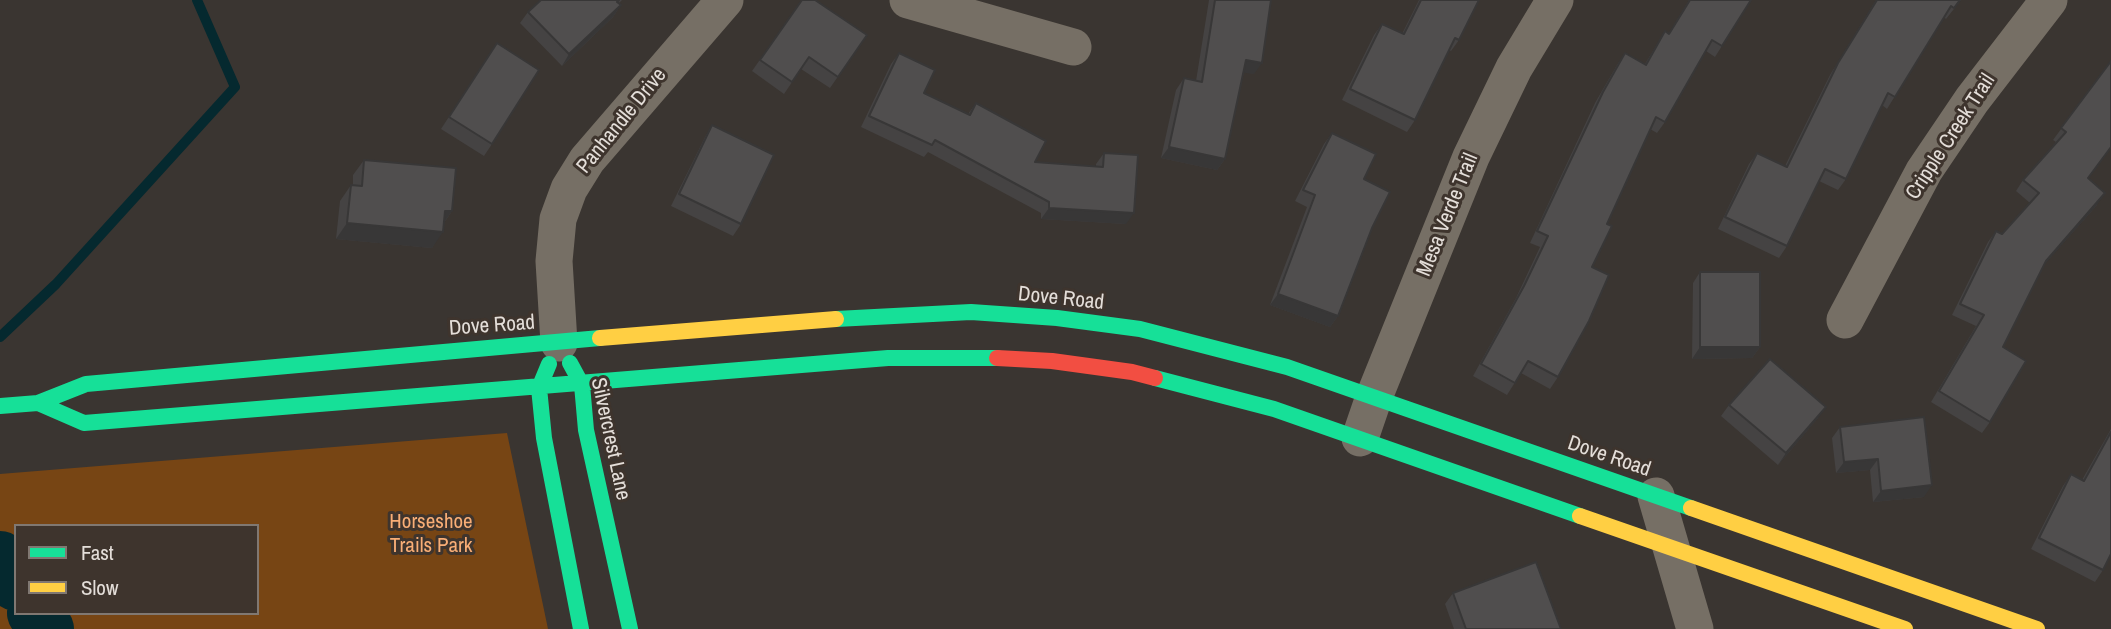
<!DOCTYPE html>
<html>
<head>
<meta charset="utf-8">
<style>
	body { margin:0 }
	#map { position:relative; width:2111px; height:629px; overflow:hidden; background:#3a3531; font-family:"Archivo Narrow",sans-serif }
	canvas { display:block }
	.legend { position:absolute; left:14px; top:524px; width:245px; height:91px; box-sizing:border-box; background:#3e342d; border:2px solid #807872; margin:0; padding:9px 12px; list-style:none; font-size:21px; color:#e4ded9 }
	.legend li { display:flex; align-items:center; gap:14px; height:35px }
	.legend b { width:35px; border:2px solid #807872 }
</style>
</head>
<body>
<div id="map">
<canvas width="2111" height="629"></canvas>
<ul class="legend">
<li><b style="height:9px;background:#16e098"></b>Fast</li>
<li><b style="height:9px;background:#ffcf43"></b>Slow</li>
</ul>
</div>
<script>
const ctx = document.querySelector('canvas').getContext('2d');
ctx.lineJoin = 'round';
function fillPath(path, color) {
  ctx.fillStyle = color;
  ctx.fill(path, 'evenodd');
}
function shape(rows) {
  const path = new Path2D();
  for (const r of rows) {
    path.moveTo(r[0], r[1]);
    for (let i = 2; i < r.length; i += 2) path.lineTo(r[i], r[i + 1]);
  }
  return path;
}
function strokePath(path, color, width, dash) {
  ctx.strokeStyle = color;
  ctx.lineWidth = width;
  ctx.lineCap = dash ? 'butt' : 'round';
  ctx.setLineDash(dash || []);
  ctx.stroke(path);
}
function drawText(font, color, halo, rows, align = 'center') {
  ctx.font = font + ' "Archivo Narrow",sans-serif';
  ctx.lineWidth = 6;
  ctx.setLineDash([]);
  ctx.textBaseline = 'middle';
  ctx.strokeStyle = halo;
  ctx.fillStyle = color;
  for (const [text, x, y, turn = 0] of rows) {
    ctx.save();
    ctx.translate(x, y);
    ctx.rotate((+turn || 0) * Math.PI / 180);
    ctx.textAlign = isNaN(turn) ? turn : align;
    if (halo) ctx.strokeText(text, 0, 0);
    ctx.fillText(text, 0, 0);
    ctx.restore();
  }
}
const green = shape([
	[507,433,548,629,0,629,0,474],
	[16,526,257,526,257,613,16,613]
]);
const stream = shape([
	[0,337,56,284,235,87,197,0]
]);
const river = shape([
	[0,559,16,583],
	[35,613,46,629]
]);
const street = shape([
	[908,0,1073,47],
	[1845,320,1924,171,1972,100,2049,0],
	[559,343,554,261,558,219,569,189,587,160,725,0],
	[1360,438,1374,397,1471,157,1514,68,1555,0],
	[1656,496,1695,629]
]);
const fast = shape([
	[836,319,971,312,1057,318,1140,329,1287,367,1691,508],
	[570,363,582,385,586,430,630,629],
	[549,364,539,388,544,438,581,629],
	[1155,378,1274,409,1580,516],
	[38,403,84,423,888,358,997,358],
	[0,406,38,403,86,384,600,338]
]);
const slow = shape([
	[600,338,836,319],
	[1691,508,2037,629],
	[1580,516,1905,629]
]);
const jam = shape([
	[997,358,1052,361,1132,372,1155,378]
]);
const wall = shape([
	[541,0,622,0,619,3,621,5,613,17,562,66,520,23,528,12],
	[802,0,867,35,830,88,801,69,784,94,752,71],
	[1209,0,1271,0,1254,74,1244,72,1225,159,1217,170,1161,158,1176,90,1184,78,1196,81],
	[1419,0,1479,0,1459,40,1451,51,1449,50,1415,120,1407,132,1342,100,1374,35,1382,24,1402,34],
	[1689,0,1751,0,1715,57,1706,51,1665,122,1657,133,1650,129,1607,224,1592,267,1558,377,1550,389,1521,373,1507,395,1473,376,1516,298,1540,247,1530,243,1595,103,1617,65,1625,53,1645,64,1665,31,1669,33],
	[1876,0,1961,0,1946,19,1944,17,1887,109,1882,105,1846,179,1838,190,1819,181,1787,246,1779,258,1718,229,1749,164,1757,153,1785,166,1830,75],
	[497,43,492,144,484,156,441,129],
	[899,53,924,93,968,114,976,103,1035,162,1096,166,1096,164,1104,153,1126,224,1041,219,1041,213,928,152,924,157,861,127,891,64],
	[2111,61,2088,178,2097,205,2043,266,2003,347,1990,422,1982,433,1931,402,1976,326,1952,315,1988,242,1996,231,2002,234,2030,203,2016,191,2023,180,2056,142,2053,140],
	[712,125,741,224,733,236,671,206,705,137],
	[1332,133,1364,179,1372,228,1338,316,1330,327,1270,305,1307,207,1295,201,1324,144],
	[364,160,452,211,444,223,432,248,336,239,340,201,351,185,353,185,353,175],
	[1700,272,1760,347,1752,358,1692,359,1693,283],
	[1729,405,1818,418,1778,465,1721,416],
	[1840,427,1924,497,1873,502,1870,470,1836,473,1832,438],
	[2111,429,2111,554,2103,570,2095,582,2031,549,2063,486,2071,474,2082,480],
	[1453,593,1561,629,1454,629,1445,604]
]);
const shadedWall = shape([
	[621,5,613,17,562,66,569,54],
	[1246,60,1262,63,1254,74,1238,72],
	[1169,147,1225,159,1217,170,1161,158],
	[2105,193,2097,205,2038,272,2046,261],
	[1049,208,1134,213,1126,224,1041,219],
	[445,211,452,211,441,227],
	[347,223,443,232,432,248,336,239],
	[1278,294,1338,316,1330,327,1270,305],
	[1700,347,1760,347,1752,358,1692,359],
	[1826,407,1818,418,1778,465,1786,453],
	[1878,459,1870,470,1836,473,1844,462],
	[1932,485,1924,497,1873,502,1881,491]
]);
const building = shape([
	[541,0,619,0,617,2,621,5,569,54,528,12,541,0],
	[802,0,815,0,867,35,838,77,809,57,792,82,760,60,802,0],
	[1215,0,1271,0,1262,63,1246,60,1225,159,1169,147,1184,78,1202,82,1215,0],
	[1421,0,1479,0,1459,40,1455,38,1415,120,1350,89,1382,24,1404,34,1421,0],
	[1690,0,1751,0,1722,46,1712,40,1665,122,1656,117,1607,224,1612,226,1592,267,1609,275,1589,321,1558,377,1528,361,1515,383,1481,364,1524,286,1548,236,1537,231,1603,92,1625,53,1646,65,1665,31,1669,34,1690,0],
	[1877,0,1960,0,1954,8,1951,6,1895,97,1888,93,1846,179,1825,169,1787,246,1725,217,1757,153,1787,167,1838,63,1877,0],
	[497,43,539,70,492,144,449,117,497,43],
	[899,53,935,70,924,93,970,115,976,103,1046,141,1035,162,1103,167,1104,153,1138,155,1134,213,1049,208,1049,202,935,140,932,145,869,116,899,53],
	[2111,61,2111,147,2088,178,2105,193,2046,261,2003,347,2026,361,1990,422,1939,391,1984,315,1960,304,1996,231,2002,234,2039,193,2023,180,2066,132,2061,128,2111,61],
	[712,125,774,155,741,224,679,194,712,125],
	[1332,133,1376,154,1364,179,1390,192,1372,228,1338,316,1278,294,1315,195,1303,190,1332,133],
	[364,160,456,168,452,211,445,211,443,232,347,223,351,185,362,186,364,160],
	[1700,272,1760,272,1760,347,1700,347,1700,272],
	[1770,359,1826,407,1786,453,1729,405,1770,359],
	[1924,417,1932,485,1881,491,1878,459,1844,462,1840,427,1924,417],
	[2111,432,2111,554,2103,570,2039,538,2071,474,2084,481,2111,432],
	[1536,562,1561,629,1466,629,1453,593,1536,562]
]);
const streetNames = [
	["Panhandle Drive",622,121,-51],
	["Cripple Creek Trail",1951,137,-57],
	["Mesa Verde Trail",1448,215,-68],
	["Dove Road",1061,299,6],
	["Dove Road",492,326,-4],
	["Silvercrest Lane",610,439,78],
	["Dove Road",1609,457,19]
];
const parkNames = [
	["Horseshoe",431,522],
	["Trails Park",431,546]
];
fillPath(green, '#774514');
strokePath(stream, '#05292f', 10);
strokePath(river, '#05292f', 56);
strokePath(street, '#766f65', 37);
strokePath(fast, '#16e098', 16);
strokePath(slow, '#ffcf43', 16);
strokePath(jam, '#f24e42', 16);
fillPath(wall, '#454343');
fillPath(shadedWall, '#383737');
fillPath(building, '#504e4e');
strokePath(building, '#383737', 2);
drawText('21px', '#e4ded9', '#3e342d', streetNames);
drawText('21px', '#f9ae76', '#3e342d', parkNames);
</script>
</body>
</html>
